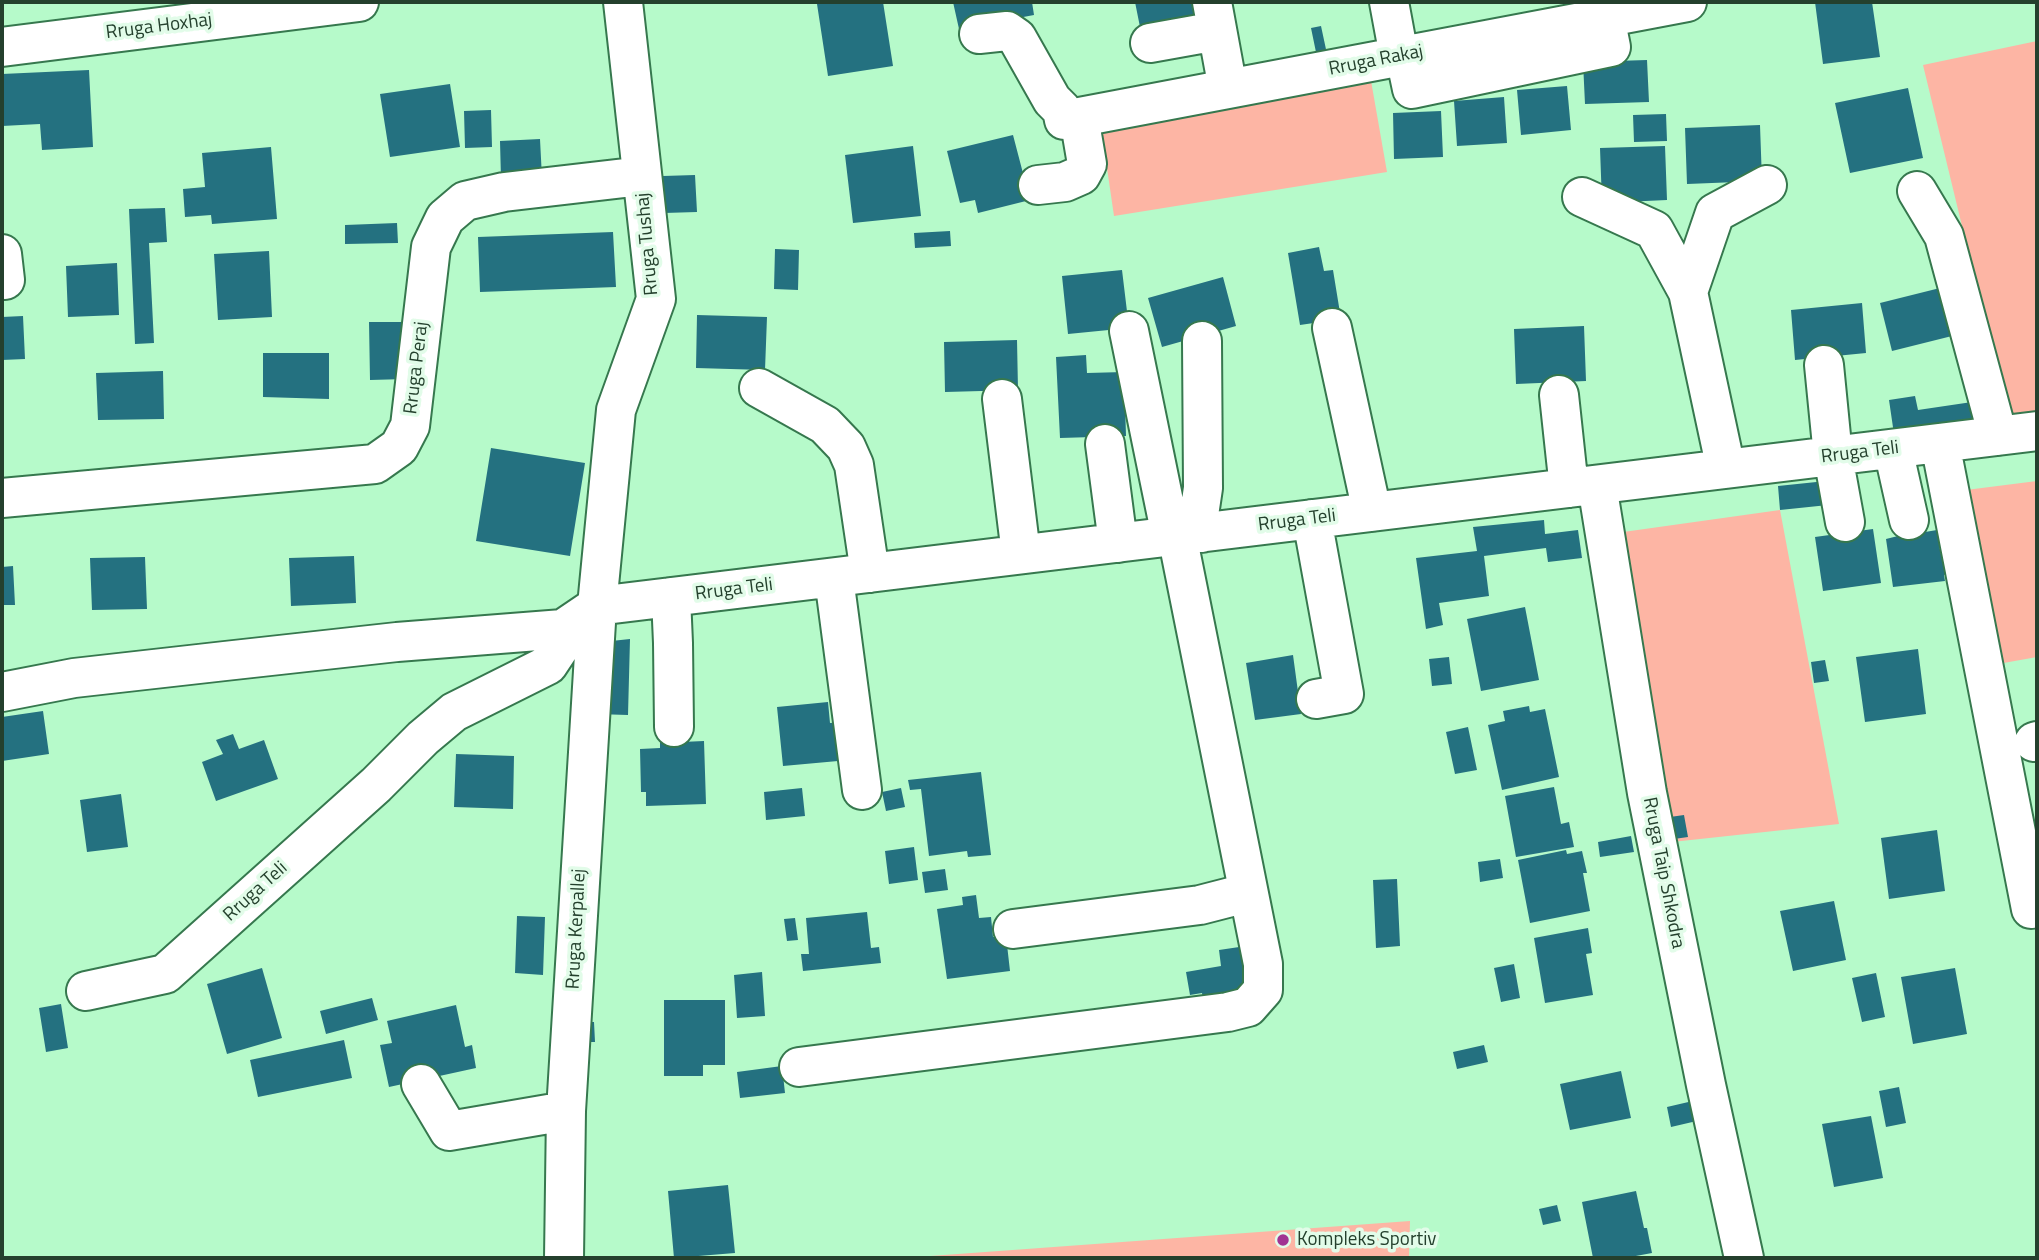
<!DOCTYPE html>
<html>
<head>
<meta charset="utf-8">
<style>
	body { margin:0 }
	#map { position:relative; width:2039px; height:1260px; overflow:hidden; background:#b6faca; font-family:"Titillium Web",sans-serif }
	canvas { display:block }
	.frame { position:absolute; inset:0; border:4px solid #24402d; pointer-events:none }
</style>
</head>
<body>
<div id="map">
<canvas width="2039" height="1260"></canvas>
<div class="frame"></div>
</div>
<script>
const ctx = document.querySelector('canvas').getContext('2d');
ctx.lineJoin = 'round';
function fillPath(path, color) {
  ctx.fillStyle = color;
  ctx.fill(path, 'evenodd');
}
function shape(rows) {
  const path = new Path2D();
  for (const r of rows) {
    path.moveTo(r[0], r[1]);
    for (let i = 2; i < r.length; i += 2) path.lineTo(r[i], r[i + 1]);
  }
  return path;
}
function strokePath(path, color, width, dash) {
  ctx.strokeStyle = color;
  ctx.lineWidth = width;
  ctx.lineCap = dash ? 'butt' : 'round';
  ctx.setLineDash(dash || []);
  ctx.stroke(path);
}
function drawText(font, color, halo, rows, align = 'center') {
  ctx.font = font + ' "Titillium Web",sans-serif';
  ctx.lineWidth = 7;
  ctx.setLineDash([]);
  ctx.textBaseline = 'middle';
  ctx.strokeStyle = halo;
  ctx.fillStyle = color;
  for (const [text, x, y, turn = 0] of rows) {
    ctx.save();
    ctx.translate(x, y);
    ctx.rotate((+turn || 0) * Math.PI / 180);
    ctx.textAlign = isNaN(turn) ? turn : align;
    if (halo) ctx.strokeText(text, 0, 0);
    ctx.fillText(text, 0, 0);
    ctx.restore();
  }
}
const green = shape([
	[2037,41,2037,420,2010,424,1923,65],
	[1370,75,1387,172,1114,216,1101,127],
	[2037,481,2037,657,1998,664,1966,490],
	[1780,510,1839,824,1672,842,1609,534],
	[1410,1221,1409,1258,903,1258]
]);
const building = shape([
	[835,2,883,2,893,66,828,76,817,4],
	[953,2,1032,2,1034,15,959,29],
	[1135,2,1204,2,1210,30,1143,42],
	[1815,2,1872,2,1880,57,1823,64],
	[1321,26,1327,54,1317,57,1311,28],
	[1647,60,1649,102,1585,104,1583,62],
	[89,70,93,147,42,150,40,124,2,126,2,74],
	[450,84,460,147,390,157,380,94],
	[1567,86,1571,130,1521,135,1517,90],
	[1908,88,1923,158,1850,173,1835,103],
	[1504,97,1507,143,1457,146,1454,101],
	[491,110,492,147,465,148,464,111],
	[1441,111,1443,157,1394,159,1393,113],
	[1666,114,1667,141,1634,142,1633,115],
	[1760,125,1762,181,1687,184,1685,128],
	[1013,135,1030,200,978,213,975,200,960,203,947,151],
	[540,139,542,178,501,179,500,141],
	[913,146,921,216,853,223,845,155],
	[1665,146,1667,200,1602,203,1600,148],
	[271,147,277,219,212,224,211,215,185,217,183,189,205,187,202,153],
	[695,175,697,212,664,213,663,176],
	[165,208,167,242,149,243,154,343,135,344,129,209],
	[397,223,398,243,345,244,345,225],
	[950,231,951,246,915,248,914,233],
	[613,232,616,287,480,292,478,237],
	[1319,247,1324,271,1333,270,1341,319,1300,325,1288,253],
	[775,249,799,250,798,290,774,289],
	[269,251,272,317,218,320,214,254],
	[117,263,119,315,68,317,66,266],
	[1122,270,1129,328,1068,334,1062,276],
	[1223,277,1236,326,1162,347,1148,298],
	[1944,287,1956,335,1892,351,1880,303],
	[1862,303,1866,353,1795,360,1791,310],
	[697,315,767,317,765,370,696,368],
	[23,316,25,359,2,360,2,317],
	[369,322,404,322,406,379,370,380],
	[1584,326,1586,381,1516,384,1514,329],
	[1017,340,1018,390,945,392,944,342],
	[263,353,329,353,329,399,263,397],
	[1086,355,1087,373,1124,372,1126,436,1060,438,1056,357],
	[163,371,164,419,98,420,96,373],
	[1915,396,1918,410,1972,402,1977,428,1895,441,1889,400],
	[491,448,585,463,570,556,476,541],
	[1826,481,1828,505,1780,510,1778,486],
	[1544,520,1545,534,1578,530,1582,558,1548,562,1546,548,1484,556,1489,596,1439,603,1443,625,1426,629,1416,558,1477,551,1473,527],
	[1873,529,1881,583,1823,591,1815,537],
	[1916,529,1925,532,1943,529,1946,545,1939,545,1942,559,1948,558,1950,572,1944,575,1945,581,1893,587,1886,539,1898,536,1897,531],
	[354,556,356,603,291,606,289,558],
	[145,557,147,609,92,610,90,558],
	[13,566,15,605,2,605,2,567],
	[1525,607,1539,680,1481,691,1467,619],
	[630,639,628,715,596,714,602,642],
	[1918,649,1926,714,1865,722,1856,657],
	[1293,655,1301,714,1255,720,1246,663],
	[1449,657,1452,684,1432,686,1429,659],
	[1825,660,1829,681,1814,683,1811,662],
	[828,702,830,723,845,722,849,760,783,766,777,707],
	[1529,706,1530,712,1545,709,1559,777,1502,790,1488,725,1505,721,1503,711],
	[43,711,49,754,2,761,2,717],
	[1468,727,1477,770,1455,774,1446,732],
	[233,734,239,749,264,740,278,779,216,801,202,762,223,754,216,740],
	[660,737,682,742,704,741,706,804,646,806,646,792,641,792,640,749,660,748],
	[456,754,514,756,513,809,454,807],
	[981,772,991,855,968,857,967,851,929,856,921,789,910,790,908,780],
	[1554,787,1561,824,1569,822,1574,847,1516,857,1505,796],
	[802,788,805,816,766,820,764,792],
	[901,788,905,807,886,811,882,792],
	[121,794,128,847,87,852,80,800],
	[1684,815,1688,837,1674,839,1670,817],
	[1937,830,1945,891,1889,899,1881,838],
	[1631,836,1634,852,1600,857,1598,842],
	[914,847,918,880,889,884,885,851],
	[1566,850,1567,854,1582,851,1587,873,1583,873,1590,911,1530,923,1518,860],
	[1500,859,1503,878,1480,882,1478,862],
	[945,869,948,890,925,893,922,872],
	[1397,879,1400,946,1376,948,1373,880],
	[976,895,979,918,991,917,993,937,1006,936,1010,971,947,979,937,909,963,905,962,897],
	[1834,901,1846,960,1793,971,1780,911],
	[867,912,871,948,879,947,881,963,803,971,801,954,809,954,806,918],
	[517,916,545,917,543,975,515,973],
	[795,918,798,940,787,941,784,919],
	[1588,928,1592,953,1586,954,1593,995,1545,1003,1534,938],
	[1246,946,1254,986,1204,1004,1202,993,1190,995,1186,972,1221,966,1219,950],
	[1514,964,1520,998,1501,1002,1494,968],
	[262,968,282,1038,227,1054,207,984],
	[1955,968,1967,1034,1913,1044,1901,977],
	[762,972,765,1016,737,1018,734,975],
	[1876,973,1885,1017,1862,1022,1852,978],
	[372,998,378,1020,326,1034,320,1011],
	[664,1000,725,1000,725,1065,703,1065,703,1076,664,1076],
	[61,1004,68,1048,46,1052,39,1008],
	[456,1005,465,1047,472,1045,476,1068,389,1087,380,1045,392,1043,387,1021],
	[584,1022,594,1022,595,1042,585,1042],
	[344,1040,352,1078,258,1097,250,1060],
	[1484,1045,1488,1062,1457,1069,1453,1052],
	[782,1066,785,1093,740,1098,737,1072],
	[1621,1071,1631,1118,1570,1130,1560,1084],
	[1899,1087,1906,1123,1886,1127,1879,1091],
	[1697,1100,1701,1120,1671,1127,1667,1107],
	[1871,1116,1883,1178,1834,1187,1822,1124],
	[728,1185,735,1253,674,1258,668,1191],
	[1636,1191,1644,1228,1647,1228,1652,1253,1625,1258,1593,1258,1582,1202],
	[1557,1205,1561,1221,1543,1225,1539,1209]
]);
const minor = shape([
	[1212,2,1228,89],
	[1389,2,1399,56],
	[979,34,1007,31,1017,38,1052,100,1062,110,1064,120,1687,2],
	[1150,43,1217,31],
	[2,47,359,2],
	[1405,56,1412,89,1611,47,1605,17],
	[1038,185,1065,182,1081,175,1087,164,1079,117],
	[1917,191,1944,236,1998,436],
	[1582,197,1654,230,1688,292,1726,469],
	[2,254,5,280],
	[1688,292,1715,213,1767,185],
	[1332,328,1372,512],
	[1129,331,1171,536],
	[1824,365,1833,456,1845,522],
	[759,388,825,425,846,447,854,465,870,573],
	[1559,395,1569,488],
	[1002,399,1021,554],
	[1940,443,2031,909],
	[1105,444,1118,543],
	[1893,449,1909,520],
	[1597,485,1647,793,1706,1085,1744,1258],
	[2,498,375,464,399,447,410,426,431,247,445,218,465,201,504,192,642,176],
	[1312,519,1344,694,1316,699],
	[1201,533,1199,515,1203,488,1202,341],
	[834,578,862,790],
	[671,597,673,643,674,727],
	[2,692,74,678,225,661,397,642,563,629],
	[2034,742,2037,741],
	[1013,929,1200,905,1231,897,1248,890],
	[86,991,165,974,376,785,423,738,454,712,548,665,558,650,563,629,597,606,2037,431],
	[799,1067,1228,1012,1248,1007,1263,990,1263,964,1177,535],
	[421,1084,449,1131,566,1111],
	[564,1258,566,1111,597,606,616,410,656,299,623,2]
]);
const markers = [
	[1283,1240,7,"#a13392"]
];
const streetNames = [
	["Rruga Hoxhaj",159,27,-7],
	["Rruga Rakaj",1376,61,-11],
	["Rruga Tushaj",648,244,-95],
	["Rruga Peraj",417,368,-83],
	["Rruga Teli",1860,453,-7],
	["Rruga Teli",1297,521,-7],
	["Rruga Teli",734,590,-7],
	["Rruga Taip Shkodra",1663,873,79],
	["Rruga Teli",256,892,-42],
	["Rruga Kerpallej",577,929,-87]
];
const poiNames = [
	["Kompleks Sportiv",1297,1240]
];
fillPath(green, '#fdb5a4');
fillPath(building, '#247180');
strokePath(minor, '#36784e', 42);
strokePath(minor, '#fff', 38);
for (const [x, y, r, color] of markers) {
  const dot = new Path2D();
  dot.arc(x, y, r, 0, 2 * Math.PI);
  ctx.fillStyle = color;
  ctx.fill(dot);
  strokePath(dot, '#e2fce9', 2.5);
}
drawText('19px', '#24402d', '#e2fce9', streetNames);
drawText('19px', '#24402d', '#e2fce9', poiNames, 'left');
</script>
</body>
</html>
